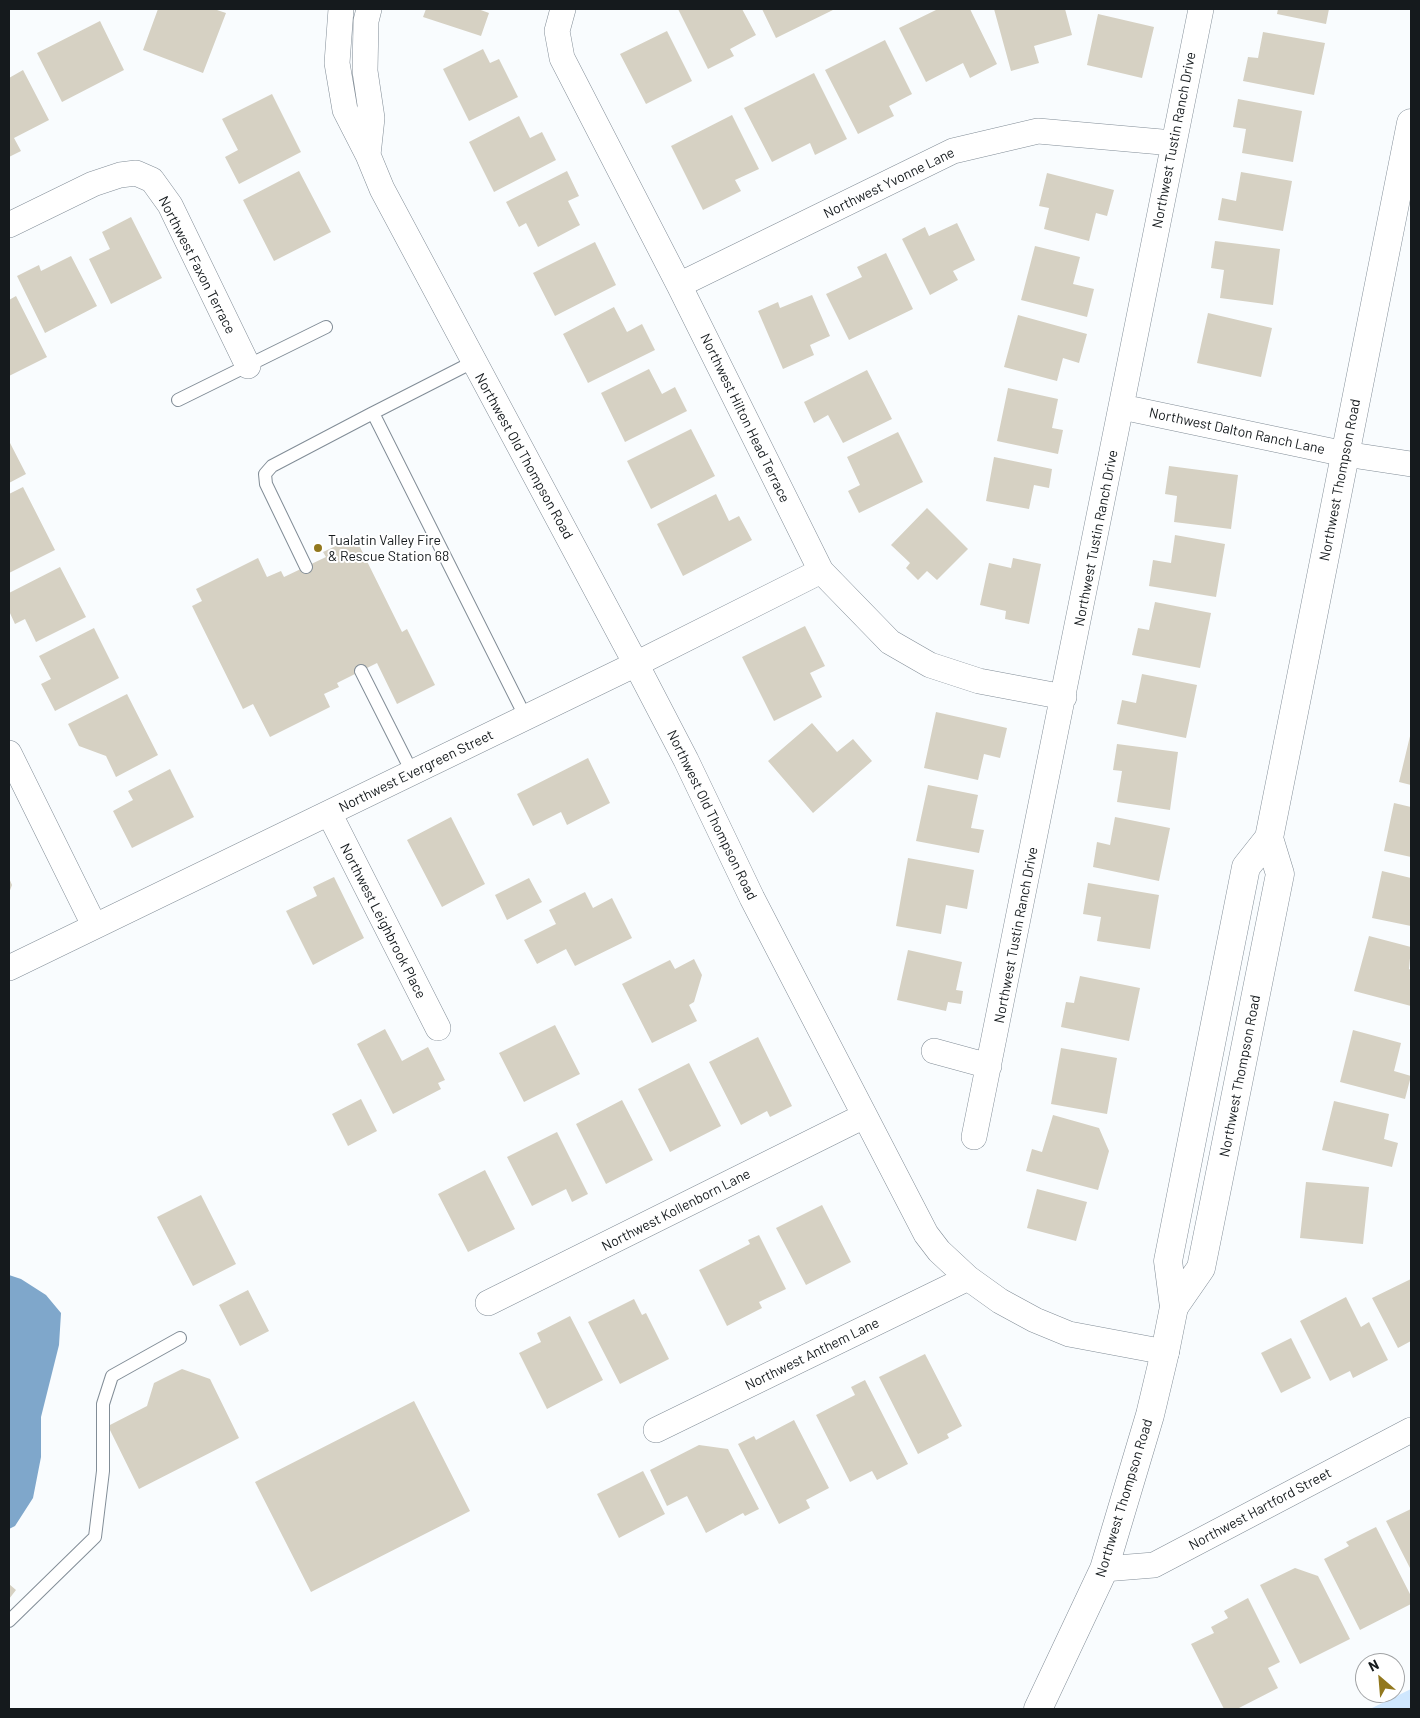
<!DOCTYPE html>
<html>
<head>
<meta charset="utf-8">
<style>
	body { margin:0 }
	#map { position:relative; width:1420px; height:1718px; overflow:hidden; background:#f9fcfe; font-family:Barlow,sans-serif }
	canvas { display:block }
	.frame { position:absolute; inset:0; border:10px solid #151a1d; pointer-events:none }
	.north { position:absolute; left:1355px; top:1653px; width:50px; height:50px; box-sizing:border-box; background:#fff; border:1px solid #a1a3a5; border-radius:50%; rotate:333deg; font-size:14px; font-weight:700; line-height:20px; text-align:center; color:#151a1d }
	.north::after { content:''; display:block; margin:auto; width:18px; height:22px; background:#92781e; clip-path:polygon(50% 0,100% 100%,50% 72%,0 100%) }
</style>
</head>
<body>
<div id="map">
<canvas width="1420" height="1718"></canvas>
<div class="frame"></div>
<div class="north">N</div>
</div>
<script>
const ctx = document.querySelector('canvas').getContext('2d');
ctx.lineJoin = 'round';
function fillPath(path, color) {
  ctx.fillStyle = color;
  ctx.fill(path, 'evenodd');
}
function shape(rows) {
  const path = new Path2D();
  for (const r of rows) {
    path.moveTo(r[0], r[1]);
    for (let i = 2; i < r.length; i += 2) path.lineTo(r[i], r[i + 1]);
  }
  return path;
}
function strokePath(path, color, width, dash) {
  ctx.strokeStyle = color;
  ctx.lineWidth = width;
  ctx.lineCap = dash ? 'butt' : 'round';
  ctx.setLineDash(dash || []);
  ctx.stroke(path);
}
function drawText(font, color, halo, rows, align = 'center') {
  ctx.font = font + ' Barlow,sans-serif';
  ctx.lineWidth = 4;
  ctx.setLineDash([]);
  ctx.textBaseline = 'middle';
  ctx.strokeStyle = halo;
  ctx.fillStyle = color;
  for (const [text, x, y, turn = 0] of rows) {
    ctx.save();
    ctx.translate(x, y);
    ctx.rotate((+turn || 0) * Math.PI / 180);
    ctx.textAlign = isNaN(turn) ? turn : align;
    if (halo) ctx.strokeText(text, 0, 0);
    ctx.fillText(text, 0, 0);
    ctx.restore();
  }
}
const green = shape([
	[1411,1689,1411,1709,1370,1709]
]);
const water = shape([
	[9,1275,21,1279,46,1295,61,1313,59,1345,41,1417,41,1457,33,1498,15,1526,9,1529]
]);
const building = shape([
	[158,9,214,9,226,13,203,73,143,50],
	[426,9,478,9,489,13,481,36,423,17],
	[678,9,742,9,756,35,730,49,734,56,708,69],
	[762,9,835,9,776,38],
	[938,9,970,9,997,64,970,78,963,63,926,82,899,28],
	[994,9,1065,9,1072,35,1034,46,1039,63,1011,71],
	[1278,9,1329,9,1326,24,1277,14],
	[1098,14,1154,27,1142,78,1087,65],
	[100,21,124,70,62,102,37,53],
	[667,31,692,81,646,104,620,54],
	[1263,32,1325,43,1314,95,1243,81,1248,57,1258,58],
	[885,40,912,94,889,106,894,116,858,134,825,70],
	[483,49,490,63,499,59,518,97,469,121,443,69],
	[23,70,49,120,14,138,21,151,9,157,9,78],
	[814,73,847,139,815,155,810,143,772,162,744,108],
	[272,94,301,152,239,184,225,157,238,150,222,119],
	[1238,99,1302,111,1293,162,1242,153,1246,129,1233,127],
	[732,115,759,169,735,180,741,191,703,210,671,146],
	[519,116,530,138,542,132,556,160,494,192,469,142],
	[299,171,331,232,274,261,243,200],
	[567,171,579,196,568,201,580,225,538,247,526,223,519,227,506,202],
	[1241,172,1292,181,1283,231,1218,220,1222,198,1236,201],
	[1047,173,1114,190,1107,216,1096,213,1089,241,1044,229,1049,208,1039,206],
	[131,217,162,278,111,304,89,259,110,249,102,232],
	[957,223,975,260,953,271,958,280,930,295,902,239,925,227,929,236],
	[1215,241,1280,249,1273,305,1220,298,1224,270,1211,268],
	[595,242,616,285,555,316,533,273],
	[1035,246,1080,257,1073,284,1094,289,1087,317,1021,300],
	[886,253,913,309,849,340,826,294,862,277,857,267],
	[71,256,97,306,45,333,17,276,39,265,41,271],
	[812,295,830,336,810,345,814,355,783,369,758,311,778,302,780,308],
	[16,296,47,357,9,376,9,300],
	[614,307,627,332,642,324,655,350,588,383,563,334],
	[1208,313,1272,328,1261,377,1197,363],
	[1018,315,1087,334,1079,363,1063,358,1057,381,1004,367],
	[649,369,662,394,675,387,687,411,625,442,601,393],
	[867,370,892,419,843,443,828,415,814,423,804,402],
	[1008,388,1058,399,1052,428,1063,430,1058,454,997,441],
	[691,429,715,476,651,509,627,461],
	[898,432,923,482,859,513,848,491,860,485,847,457],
	[9,441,26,474,9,483],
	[994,457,1052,469,1049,488,1034,485,1029,509,986,501],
	[1169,466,1238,475,1231,529,1174,522,1177,496,1165,494],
	[23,487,55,550,9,573,9,494],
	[716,494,729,521,739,516,752,540,683,576,657,524],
	[927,508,968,549,937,580,927,571,918,580,906,568,910,563,891,545],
	[1175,535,1225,544,1216,597,1149,586,1153,560,1171,563],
	[355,537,402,632,407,629,435,685,397,704,377,663,337,683,339,687,324,694,330,707,270,737,253,704,243,709,192,606,202,601,196,589,258,558,267,577,281,571,284,577,326,557,323,552],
	[1013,558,1041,564,1029,624,1005,619,1006,611,980,605,989,563,1011,568],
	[60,567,86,617,36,642,25,619,15,624,9,611,9,593],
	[1155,602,1211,613,1200,668,1132,655,1138,628,1149,630],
	[805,626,825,666,810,673,822,697,774,721,742,657],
	[94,628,119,678,55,711,41,684,51,679,39,656],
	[1142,674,1197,685,1186,738,1117,724,1122,700,1136,703],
	[127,694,158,755,116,777,106,756,79,746,68,724],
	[936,712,1007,728,1000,758,984,754,978,780,924,768],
	[812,723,837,752,853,739,872,761,813,813,768,761],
	[1411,732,1411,785,1399,782],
	[1117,744,1178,752,1170,810,1117,802,1122,771,1113,770],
	[588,758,610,803,567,825,561,812,533,826,517,794],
	[170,769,194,817,132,848,113,811,133,800,128,791],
	[928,785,978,795,971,828,984,830,979,853,916,841],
	[1394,803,1411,807,1411,857,1384,851],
	[451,817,485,884,442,907,407,840],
	[1115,817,1170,828,1159,881,1093,867,1097,842,1110,845],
	[908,858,974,870,967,909,946,905,941,934,896,926],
	[1382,871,1411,878,1411,926,1372,918],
	[334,877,364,938,313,965,286,911,317,896,313,887],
	[9,878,12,885,9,893],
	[529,878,542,902,507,920,495,895],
	[1088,883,1159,895,1150,949,1097,941,1101,917,1083,914],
	[585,892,593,908,612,898,632,938,575,966,566,949,537,964,524,940,556,924,549,910],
	[1369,936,1411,947,1409,969,1411,970,1411,1006,1354,991],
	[908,950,962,962,956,990,963,991,961,1004,948,1002,946,1011,897,1000],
	[694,959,702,975,694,1002,689,1005,697,1021,652,1043,622,984,670,960,675,969],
	[1080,976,1140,988,1129,1041,1061,1027,1066,1002,1074,1003],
	[555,1025,580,1074,524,1102,499,1053],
	[385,1029,402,1061,428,1047,445,1080,438,1083,441,1089,393,1114,357,1044],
	[1353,1030,1401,1043,1394,1071,1411,1076,1405,1099,1340,1082],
	[758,1037,792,1106,770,1117,767,1111,741,1125,709,1062],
	[1061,1048,1117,1058,1107,1114,1051,1104],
	[689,1063,721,1126,670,1152,638,1089],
	[361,1099,377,1131,348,1146,332,1114],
	[622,1100,653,1160,606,1184,576,1124],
	[1334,1101,1389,1114,1384,1139,1398,1143,1392,1167,1322,1150],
	[1053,1115,1099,1128,1109,1151,1098,1190,1026,1171,1032,1149,1042,1152],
	[557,1132,588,1194,572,1202,566,1189,532,1206,507,1157],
	[485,1170,515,1229,468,1252,438,1194],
	[1306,1182,1369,1187,1363,1244,1300,1238],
	[1037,1189,1087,1202,1076,1241,1027,1228],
	[201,1195,236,1264,193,1286,157,1217],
	[822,1205,851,1262,806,1285,776,1228],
	[759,1235,786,1289,759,1302,762,1308,727,1326,699,1270,750,1244,748,1240],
	[1411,1279,1411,1341,1398,1348,1372,1298],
	[248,1290,269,1331,240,1346,219,1305],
	[1346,1297,1361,1327,1369,1322,1388,1360,1353,1378,1350,1371,1330,1381,1300,1321],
	[634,1299,642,1315,646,1313,669,1359,620,1384,588,1322],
	[570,1316,603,1380,547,1409,519,1353,541,1342,537,1333],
	[1291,1338,1311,1378,1281,1393,1261,1353],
	[925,1354,962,1426,947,1434,949,1438,918,1454,879,1377],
	[182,1369,210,1379,239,1438,139,1489,108,1426,147,1406,154,1383],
	[865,1380,908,1464,877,1480,872,1471,850,1482,816,1415,855,1395,851,1387],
	[414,1401,470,1511,311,1592,255,1482],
	[794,1420,829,1488,806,1500,810,1508,779,1524,738,1444,754,1436,756,1440],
	[699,1445,728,1449,759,1509,745,1516,743,1513,706,1533,687,1496,667,1506,650,1470],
	[643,1471,665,1514,619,1538,597,1494],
	[1411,1509,1411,1570,1386,1521],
	[1376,1527,1411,1596,1411,1604,1360,1630,1324,1559,1349,1546,1346,1542],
	[1295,1568,1318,1576,1350,1639,1300,1664,1260,1585],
	[9,1584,16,1590,9,1599],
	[1248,1598,1280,1662,1268,1668,1278,1688,1237,1709,1224,1709,1191,1644,1214,1633,1211,1627,1228,1618,1224,1611]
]);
const service = shape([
	[473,362,373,413,526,718],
	[178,400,326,327],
	[306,567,266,484,265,474,272,466,373,413],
	[361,671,412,772],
	[9,1621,95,1537,103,1471,103,1404,112,1376,180,1338]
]);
const minor = shape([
	[341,9,337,63,345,110,368,155,382,189,636,664,686,760,752,898,926,1234,939,1251,968,1278,1000,1301,1035,1320,1069,1334,1165,1352],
	[563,9,557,31,562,58,679,285,821,571,890,642,930,665,979,681,1064,697],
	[368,155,372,118,365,71,366,21,369,9],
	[9,225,93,184,120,175,136,173,152,180,170,205,248,366],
	[679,285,953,151,1038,131,1173,143],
	[1122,407,1345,454,1411,464],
	[9,753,94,925],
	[329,813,438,1028],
	[9,968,636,664,821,571],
	[934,1051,989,1066],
	[974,1137,1201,9],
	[488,1303,864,1116],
	[656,1430,968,1278],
	[1104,1569,1154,1565,1411,1430]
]);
const tertiary = shape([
	[1174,1307,1168,1261,1246,867,1269,838,1411,123],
	[1174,1307,1201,1268,1280,874,1269,838],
	[1038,1709,1104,1569,1150,1415,1165,1352]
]);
const secondary = shape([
	[1165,1352,1174,1307]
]);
const markers = [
	[318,548,5,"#92781e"]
];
const streetNames = [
	["Northwest Tustin Ranch Drive",1174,140,-79],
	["Northwest Yvonne Lane",889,183,-26],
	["Northwest Faxon Terrace",197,265,63],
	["Northwest Hilton Head Terrace",745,418,64],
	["Northwest Dalton Ranch Lane",1237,431,12],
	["Northwest Old Thompson Road",524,456,61],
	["Northwest Thompson Road",1340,480,-79],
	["Northwest Tustin Ranch Drive",1096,538,-79],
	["Northwest Evergreen Street",416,771,-26],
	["Northwest Old Thompson Road",712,815,64],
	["Northwest Leighbrook Place",383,921,63],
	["Northwest Tustin Ranch Drive",1016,935,-79],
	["Northwest Thompson Road",1240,1076,-79],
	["Northwest Kollenborn Lane",676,1210,-27],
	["Northwest Anthem Lane",812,1354,-26],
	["Northwest Thompson Road",1124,1498,-73],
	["Northwest Hartford Street",1260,1509,-28]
];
const poiNames = [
	["Tualatin Valley Fire",328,540],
	["& Rescue Station 68",328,556]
];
fillPath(green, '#cfe7fe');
fillPath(water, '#7fa7cb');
fillPath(building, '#d6d1c3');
strokePath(service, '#828d97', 14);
strokePath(minor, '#828d97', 26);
strokePath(tertiary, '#828d97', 29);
strokePath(secondary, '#828d97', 29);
strokePath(service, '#fff', 12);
strokePath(minor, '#fff', 25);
strokePath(tertiary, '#fff', 28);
strokePath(secondary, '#fff', 28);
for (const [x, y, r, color] of markers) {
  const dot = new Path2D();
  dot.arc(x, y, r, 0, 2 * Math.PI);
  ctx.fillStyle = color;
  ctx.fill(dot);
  strokePath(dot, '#fff', 2);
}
drawText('14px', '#151a1d', '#fff', streetNames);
drawText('14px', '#151a1d', '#fff', poiNames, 'left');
</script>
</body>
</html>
